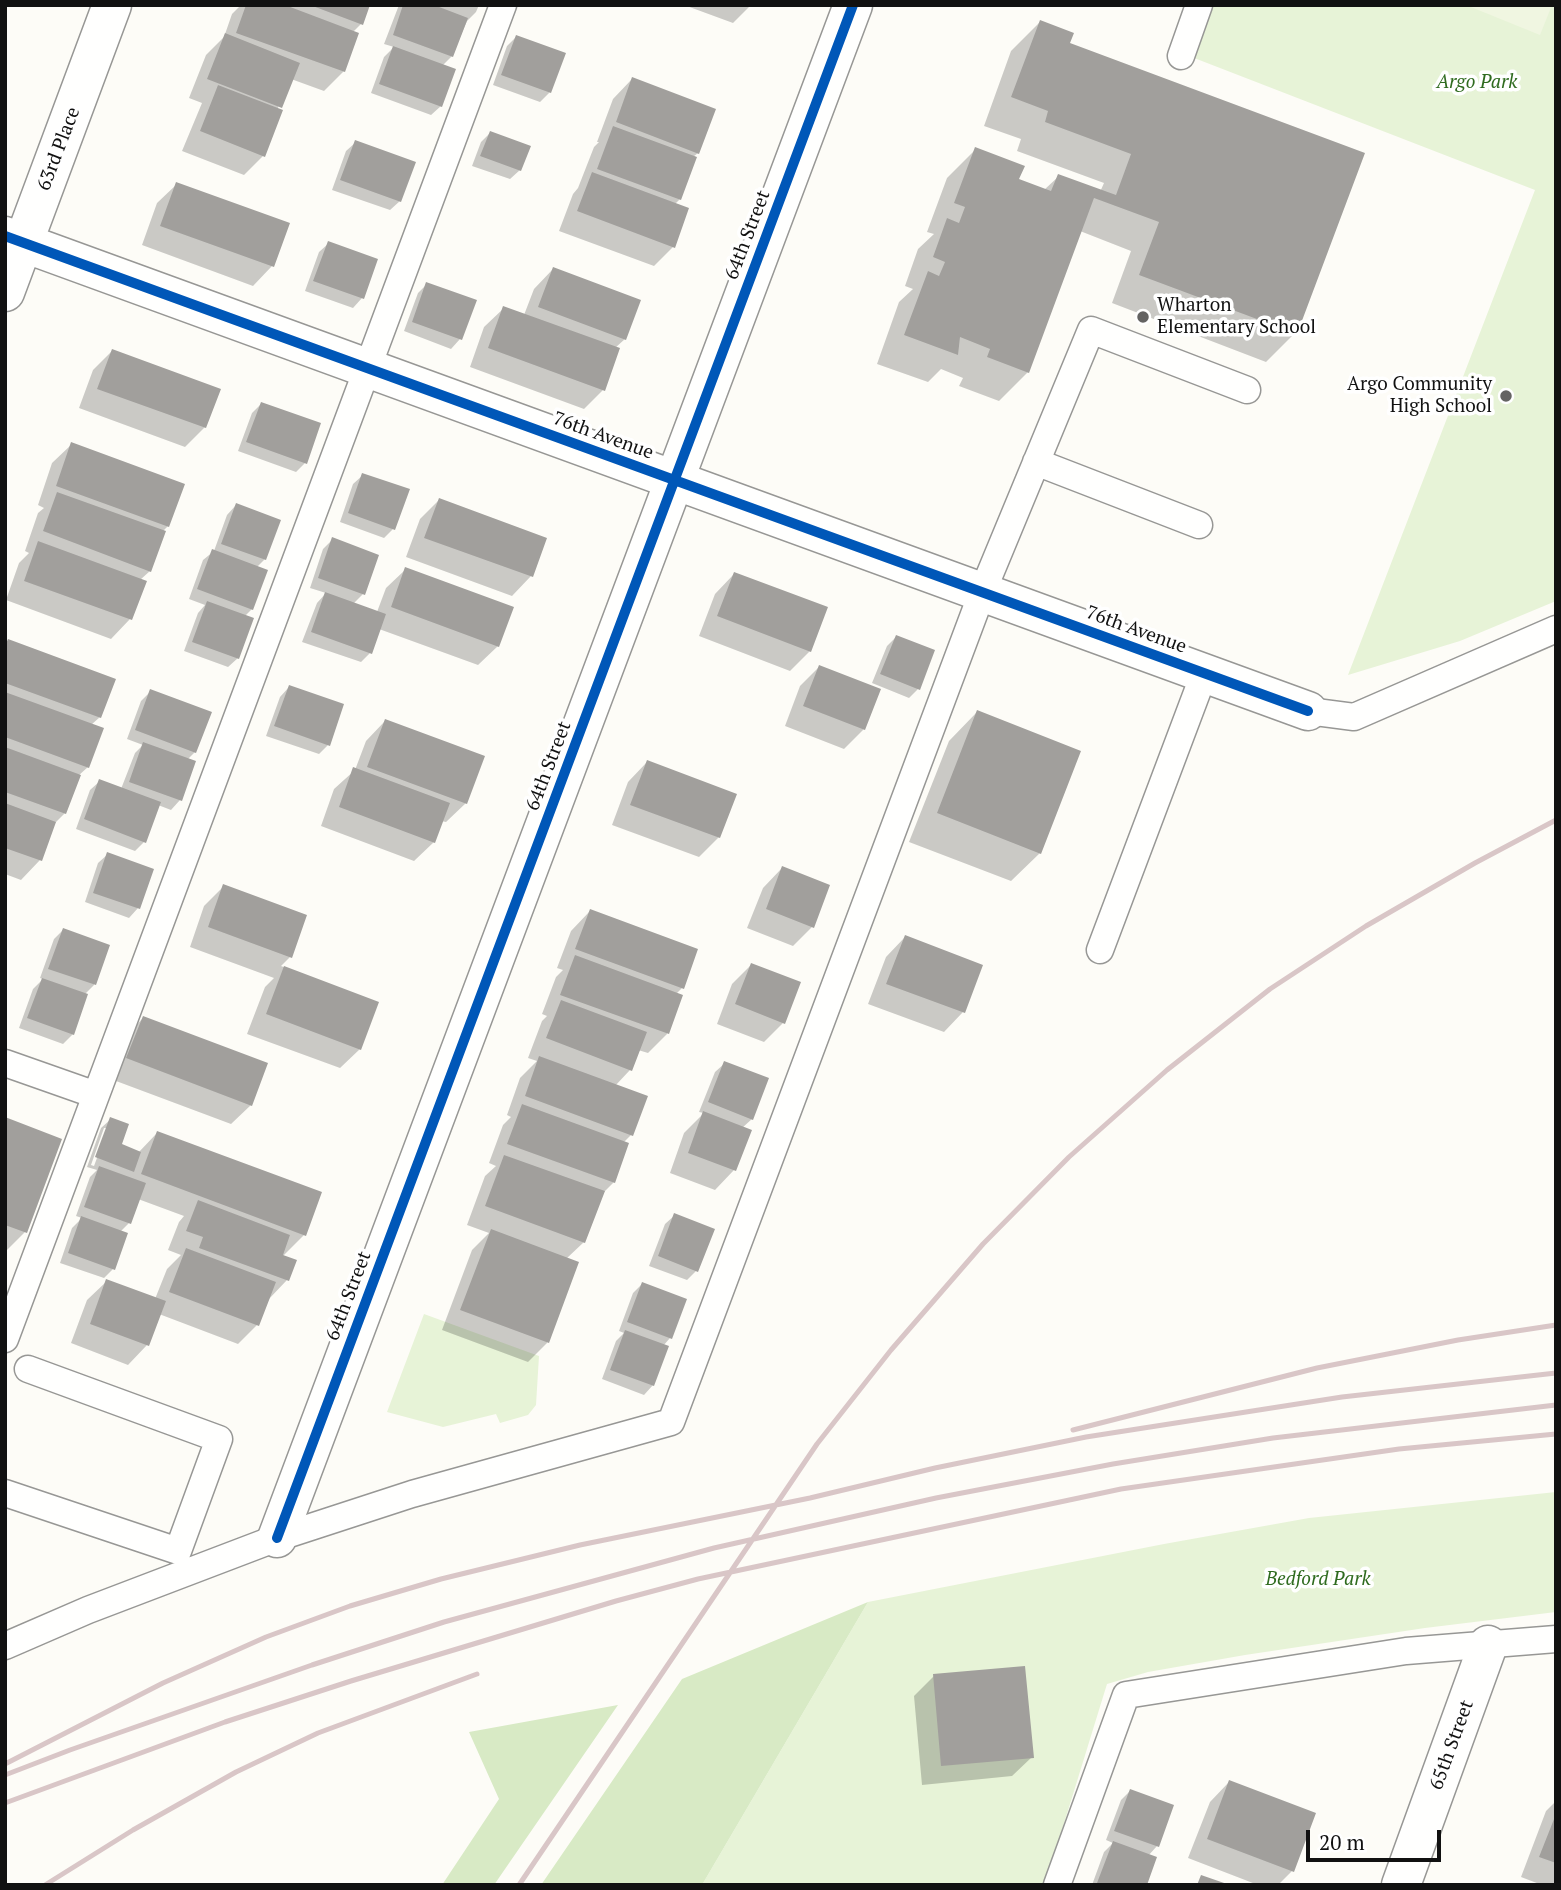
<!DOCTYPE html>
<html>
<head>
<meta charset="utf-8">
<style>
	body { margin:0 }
	#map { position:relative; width:1561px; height:1890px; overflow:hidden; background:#fdfcf7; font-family:"PT Serif",serif }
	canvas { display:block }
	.frame { position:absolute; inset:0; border:7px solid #111; pointer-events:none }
	.scale { position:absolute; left:1306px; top:1830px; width:135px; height:32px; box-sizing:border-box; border:4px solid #111; border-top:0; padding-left:9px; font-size:21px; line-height:24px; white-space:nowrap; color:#111; -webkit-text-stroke:5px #fff; paint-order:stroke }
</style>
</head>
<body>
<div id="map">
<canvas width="1561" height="1890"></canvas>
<div class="frame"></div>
<div class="scale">20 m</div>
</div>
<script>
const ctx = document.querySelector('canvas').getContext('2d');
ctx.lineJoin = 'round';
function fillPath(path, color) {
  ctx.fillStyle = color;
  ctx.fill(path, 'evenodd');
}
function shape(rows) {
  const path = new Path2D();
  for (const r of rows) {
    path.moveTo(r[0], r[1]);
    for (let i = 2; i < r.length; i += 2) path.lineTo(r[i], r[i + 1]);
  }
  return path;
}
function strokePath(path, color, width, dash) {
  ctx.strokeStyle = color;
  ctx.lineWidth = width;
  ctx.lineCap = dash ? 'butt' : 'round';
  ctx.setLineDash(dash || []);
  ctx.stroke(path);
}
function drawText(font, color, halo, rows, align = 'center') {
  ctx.font = font + ' "PT Serif",serif';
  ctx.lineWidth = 7;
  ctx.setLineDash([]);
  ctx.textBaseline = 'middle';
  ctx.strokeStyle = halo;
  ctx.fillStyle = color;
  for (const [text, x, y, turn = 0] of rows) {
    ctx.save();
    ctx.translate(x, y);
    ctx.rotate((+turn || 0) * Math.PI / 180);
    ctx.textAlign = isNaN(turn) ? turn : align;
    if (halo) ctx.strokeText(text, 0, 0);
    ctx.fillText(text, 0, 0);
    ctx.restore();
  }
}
const green = shape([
	[1208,5,1556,5,1556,601,1460,641,1348,675,1535,190,1189,56],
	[424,1314,539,1356,536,1405,528,1415,500,1423,496,1414,443,1427,387,1412],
	[1556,1492,1556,1612,1425,1628,1245,1655,1148,1672,1107,1684,1045,1885,702,1885,868,1602,1164,1544,1309,1518]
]);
const forest = shape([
	[868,1602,702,1885,541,1885,682,1679],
	[618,1705,494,1885,442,1885,499,1799,469,1732]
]);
const pitch = shape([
	[1466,5,1552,5,1540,35]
]);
const shadow = shape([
	[237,5,368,5,361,24,353,32,344,71,324,91,291,79,277,110,263,156,244,175,182,151,202,103,189,98,206,55,224,37,232,14,240,6],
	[399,5,479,5,476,12,467,21,452,56,442,66,441,106,431,115,371,93,384,57,394,47,384,44],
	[684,5,751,5,733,23],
	[1040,22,1068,44,1295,333,1266,362,1112,303,1131,251,1080,231,1028,372,999,401,959,386,963,378,941,369,928,382,877,364,899,302,913,289,905,286,918,249,934,234,927,232,947,178,976,149,1017,180,1044,190,1059,176,1100,192,1104,183,1017,151,1021,139,984,126,1011,51],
	[516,37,550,92,540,102,493,85,507,46],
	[632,79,698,153,693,157,680,199,674,205,673,247,654,266,559,231,573,194,578,188,594,147,599,142,597,142,613,99],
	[490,133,520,170,510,179,472,166,481,142],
	[356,142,400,201,390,210,332,190,346,151],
	[177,184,272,266,253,286,142,245,157,203],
	[329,243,362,298,353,308,305,291,319,252],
	[553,269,625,339,615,348,603,390,584,409,470,367,484,327,504,308,524,315,534,289],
	[427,284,460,339,451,349,404,331,418,293],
	[112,351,205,427,185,447,79,408,93,370],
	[261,404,305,463,296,472,238,451,252,413],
	[72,444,168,526,162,532,150,571,140,580,130,619,111,639,6,600,19,563,29,553,25,551,38,513,44,508,38,505,52,463],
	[363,475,393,529,384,538,340,522,353,484],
	[439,500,531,576,512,596,406,557,420,519],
	[236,505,265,559,257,567,252,609,244,617,238,658,228,667,184,651,198,613,205,605,189,599,203,560,214,551,227,515],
	[333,539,363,594,353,604,377,612,386,588,406,569,498,646,478,665,379,629,370,653,361,662,302,642,317,603,326,593,310,588,323,549],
	[734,574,810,651,790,671,699,636,715,594],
	[896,637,918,689,909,698,872,683,887,646],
	[8,641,100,717,91,725,88,767,78,776,65,813,53,825,40,860,21,880,5,874,5,644],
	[819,667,864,729,844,749,785,726,800,686],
	[289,687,328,745,319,754,266,736,280,697],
	[151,691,195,752,187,760,194,762,180,800,171,810,158,805,144,842,135,851,76,829,90,790,100,781,121,789,135,753,143,745,127,739,141,701],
	[977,712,1040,853,1011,881,909,842,949,741],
	[385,721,466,803,446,822,441,821,434,842,414,861,321,826,334,789,355,770,366,741],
	[647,762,719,837,699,857,612,825,628,782],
	[108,854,138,908,129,918,85,902,98,863],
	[782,868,812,927,793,946,747,928,763,888],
	[224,886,290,957,281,966,377,1003,360,1049,340,1068,247,1034,265,987,274,978,190,947,204,906],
	[590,911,682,988,676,994,681,996,667,1034,648,1053,638,1050,630,1070,615,1086,631,1135,623,1143,614,1182,602,1194,584,1242,566,1259,577,1263,547,1343,528,1362,442,1330,472,1250,489,1233,467,1225,485,1176,496,1166,489,1163,503,1125,511,1117,507,1115,520,1078,537,1061,528,1058,542,1021,547,1016,542,1014,556,977,563,970,557,968,571,931],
	[63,930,108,946,94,985,84,995,73,1034,63,1044,19,1028,33,989,43,979,40,978,54,939],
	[905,937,980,966,963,1012,944,1032,868,1004,886,957],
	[751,965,783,1023,764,1042,717,1024,732,984],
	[143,1018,251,1105,231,1124,108,1078,124,1038],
	[725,1063,752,1119,742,1128,734,1170,715,1190,670,1173,684,1133,704,1113,699,1112,715,1072],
	[5,1119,25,1232,5,1252],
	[111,1119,119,1145,138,1153,157,1133,304,1235,282,1257,287,1280,268,1300,257,1325,238,1344,159,1314,147,1345,128,1365,71,1343,87,1300,107,1281,155,1299,167,1269,181,1255,168,1250,179,1222,184,1216,138,1199,129,1223,120,1232,113,1269,104,1278,60,1263,72,1228,82,1218,76,1216,90,1177,97,1170,87,1167,101,1128],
	[104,1128,108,1128,94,1166,91,1165],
	[675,1215,696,1271,687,1280,649,1266,665,1224],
	[642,1284,670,1338,663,1346,653,1385,644,1395,602,1379,616,1341,624,1333,619,1331,633,1293],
	[934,1676,1032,1757,1012,1776,922,1785,914,1696],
	[1229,1782,1292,1871,1278,1885,1258,1885,1188,1858,1210,1802],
	[1130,1791,1172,1806,1157,1846,1148,1856,1145,1885,1092,1885,1104,1852,1113,1843,1106,1840,1121,1800],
	[1556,1801,1556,1885,1542,1885,1521,1877,1546,1811]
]);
const building = shape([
	[246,5,285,5,359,33,345,72,236,33],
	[310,5,370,5,363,25],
	[403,5,434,5,468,18,453,57,393,35],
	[1040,20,1074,33,1070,43,1365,153,1297,334,1139,275,1159,222,1094,198,1029,373,987,357,990,349,960,337,958,355,904,335,928,271,939,276,945,262,933,257,947,218,959,223,965,207,954,203,975,147,1025,166,1019,179,1051,191,1058,174,1116,195,1131,154,1045,122,1048,111,1011,97],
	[225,33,300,63,282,108,207,79],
	[516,35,566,53,551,93,501,75],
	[393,46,456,69,442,107,379,84],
	[632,77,716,109,699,154,616,122],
	[218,85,283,110,265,157,200,131],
	[613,126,697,157,681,200,597,169],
	[490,131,531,146,521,171,480,156],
	[355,140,416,162,401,202,340,180],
	[592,172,689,208,675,248,577,211],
	[176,182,290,223,274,267,160,226],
	[328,241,378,259,364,299,313,281],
	[553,267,641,300,626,340,538,307],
	[426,282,477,300,462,340,412,322],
	[503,306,620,348,605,391,488,348],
	[112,349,221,389,206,428,97,389],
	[261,402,321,423,307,464,246,442],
	[71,442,185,484,169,527,56,486],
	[362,473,410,489,395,530,348,513],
	[57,492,166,531,151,572,43,531],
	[439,498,547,538,533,577,424,538],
	[236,503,281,520,266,560,221,544],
	[332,537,379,555,365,595,318,578],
	[38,541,147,581,132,620,24,581],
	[212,549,268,570,253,610,197,589],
	[405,567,514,607,499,647,391,607],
	[734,572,828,607,811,652,717,616],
	[325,592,386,614,372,654,311,632],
	[207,601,254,618,239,659,192,642],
	[896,635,935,650,920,690,880,674],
	[8,639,116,679,101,718,5,683,5,646],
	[819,665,881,689,865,730,803,706],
	[289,685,344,704,330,746,274,726],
	[150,689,212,712,196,753,135,730],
	[5,692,104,728,89,768,5,737],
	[977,710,1081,751,1041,854,937,813],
	[385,719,485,756,467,804,367,767],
	[143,742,196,761,182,801,129,782],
	[5,747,81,775,66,814,5,792],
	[647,760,737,794,720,838,630,805],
	[353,767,450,803,435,843,339,807],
	[99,779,161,802,146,843,84,819],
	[5,803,56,822,42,861,5,848],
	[107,852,154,869,140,909,93,893],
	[782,866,830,885,814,928,766,909],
	[223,884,307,915,292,958,208,927],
	[590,909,698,949,684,989,575,949],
	[63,928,110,945,96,985,48,969],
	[905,935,983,965,965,1013,886,984],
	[575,955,683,995,669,1034,560,995],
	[751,963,801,982,785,1024,735,1004],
	[284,966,379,1002,361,1050,266,1014],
	[42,978,88,994,74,1035,27,1018],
	[561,1000,647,1032,632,1071,546,1038],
	[143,1016,268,1063,252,1106,126,1058],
	[539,1056,648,1096,633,1136,525,1096],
	[724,1061,769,1078,753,1120,708,1102],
	[522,1104,629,1143,615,1183,507,1144],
	[703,1111,752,1130,736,1171,688,1153],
	[5,1117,62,1139,27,1233,5,1225],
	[110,1117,129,1124,122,1144,141,1152,134,1172,95,1157],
	[157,1131,322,1192,306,1236,141,1174],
	[504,1155,605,1191,585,1243,485,1206],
	[99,1166,146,1183,131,1224,84,1207],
	[198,1200,290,1235,283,1255,297,1260,289,1281,199,1248,203,1237,186,1231],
	[674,1213,715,1229,698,1272,658,1256],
	[81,1216,128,1233,115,1270,68,1253],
	[491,1229,579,1262,549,1343,460,1310],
	[186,1248,276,1282,259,1326,169,1292],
	[106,1279,166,1301,149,1346,90,1324],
	[642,1282,687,1299,672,1339,627,1322],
	[625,1330,669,1346,654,1386,610,1370],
	[1025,1666,1034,1758,941,1766,933,1674],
	[1229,1780,1316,1813,1294,1872,1207,1839],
	[1130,1789,1174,1805,1159,1847,1114,1831],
	[1556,1814,1556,1863,1539,1857],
	[1113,1841,1157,1857,1147,1885,1097,1883],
	[1201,1875,1227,1884,1227,1885,1197,1885]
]);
const lane = shape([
	[1181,56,1199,5],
	[1036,462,1199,525],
	[1308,711,1354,717,1556,629],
	[1100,950,1204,674],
	[5,1063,96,1095],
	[5,1339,503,5],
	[5,1493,178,1551,219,1439,28,1369],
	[5,1646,88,1610,277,1538,412,1494,671,1422,982,593,1091,330,1247,390],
	[1057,1885,1126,1695,1406,1651,1556,1639]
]);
const street = shape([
	[5,236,1308,711],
	[5,292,112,5],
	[277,1538,853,5],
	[1401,1885,1488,1645]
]);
const rail = shape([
	[1073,1430,1317,1368,1458,1340,1556,1325],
	[5,1764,163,1683,266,1637,350,1606,441,1579,580,1545,810,1498,935,1468,1086,1437,1342,1397,1556,1373],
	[5,1775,70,1750,312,1665,444,1622,714,1548,936,1498,1113,1464,1273,1438,1556,1405],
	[5,1803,225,1722,351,1681,616,1601,698,1579,1121,1489,1399,1449,1556,1434],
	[45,1885,133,1830,236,1772,318,1733,477,1674],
	[519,1885,817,1444,891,1350,983,1244,1069,1157,1167,1070,1270,989,1366,926,1475,863,1556,820]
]);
const cycleway = shape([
	[5,236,1308,711],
	[277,1538,853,5]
]);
const markers = [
	[1143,317,7,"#646362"],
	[1506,396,7,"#646362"]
];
const parkNames = [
	["Argo Park",1477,83],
	["Bedford Park",1318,1580]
];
const streetNames = [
	["63rd Place",59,149,-69],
	["64th Street",748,235,-69],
	["76th Avenue",603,436,20],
	["76th Avenue",1136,630,20],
	["64th Street",549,766,-69],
	["64th Street",349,1296,-69],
	["65th Street",1452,1745,-70]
];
const poiNames = [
	["Wharton",1157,306],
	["Elementary School",1157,328],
	["Argo Community",1492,385,"right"],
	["High School",1492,407,"right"]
];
fillPath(green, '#e7f3d7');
fillPath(forest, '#d8eac5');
fillPath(pitch, '#f0f6e1');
fillPath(shadow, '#0003');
fillPath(building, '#a19f9c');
strokePath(lane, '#979795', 29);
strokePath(street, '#979795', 41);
strokePath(lane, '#fffffe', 26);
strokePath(street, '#fffffe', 38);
strokePath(rail, '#d9c6c7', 5);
strokePath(cycleway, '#0057b8', 10);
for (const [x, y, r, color] of markers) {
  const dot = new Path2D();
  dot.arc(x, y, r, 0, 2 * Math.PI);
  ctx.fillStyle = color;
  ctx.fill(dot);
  strokePath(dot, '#fff', 2.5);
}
drawText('italic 19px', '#2f6b1f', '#fff', parkNames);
drawText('19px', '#111', '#fff', streetNames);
drawText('19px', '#111', '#fff', poiNames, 'left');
</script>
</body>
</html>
